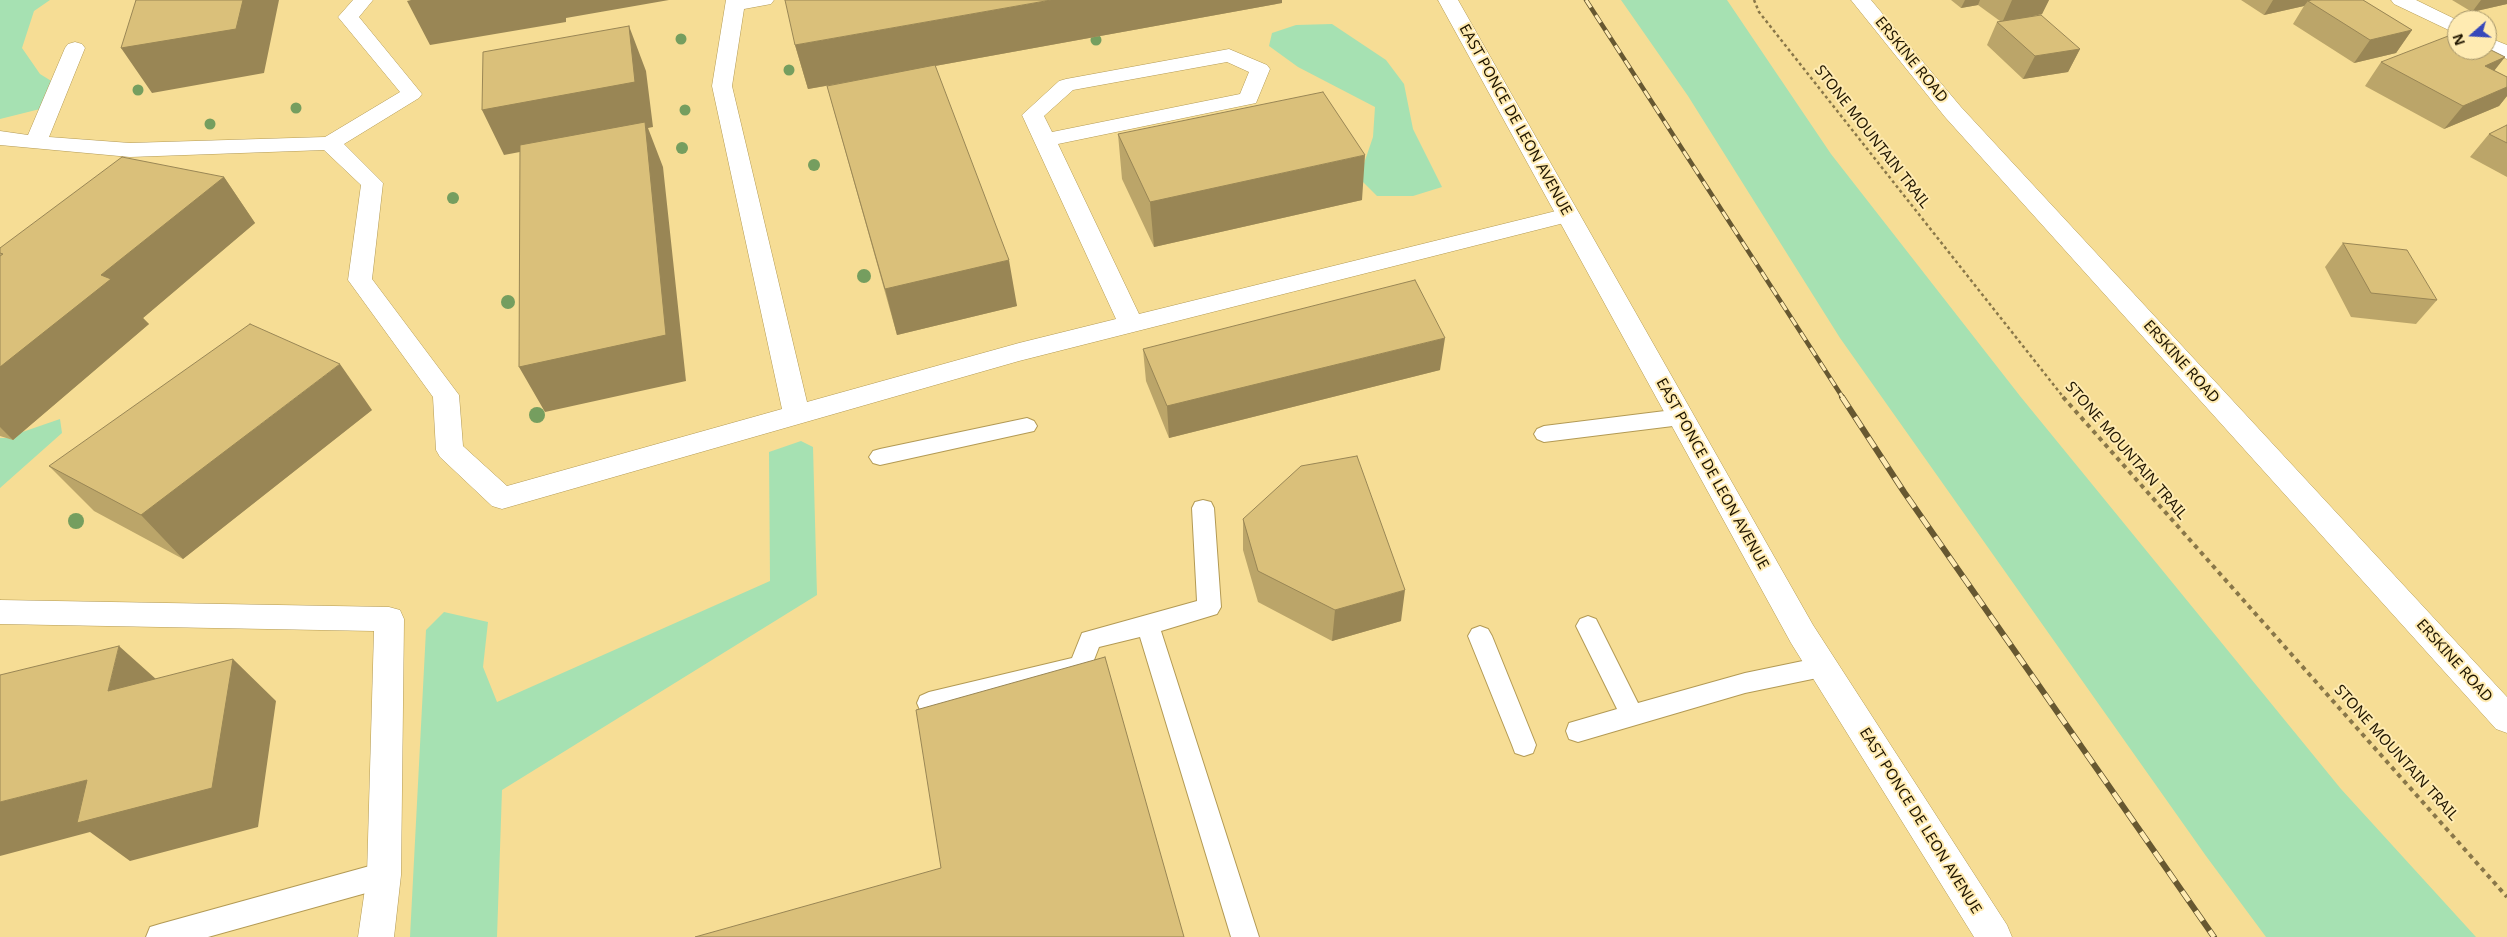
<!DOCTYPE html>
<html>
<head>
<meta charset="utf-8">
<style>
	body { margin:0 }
	#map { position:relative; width:2507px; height:937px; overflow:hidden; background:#f6dd95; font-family:"Noto Sans",sans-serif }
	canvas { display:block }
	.north { position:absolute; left:2447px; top:10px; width:50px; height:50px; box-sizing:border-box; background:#ffebb2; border:1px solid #a6966b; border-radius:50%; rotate:251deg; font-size:14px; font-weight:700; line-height:20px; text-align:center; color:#201600 }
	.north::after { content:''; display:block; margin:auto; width:18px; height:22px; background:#3648ba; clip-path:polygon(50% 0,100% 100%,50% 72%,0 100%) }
</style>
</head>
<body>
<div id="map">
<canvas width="2507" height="937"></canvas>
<div class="north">N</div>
</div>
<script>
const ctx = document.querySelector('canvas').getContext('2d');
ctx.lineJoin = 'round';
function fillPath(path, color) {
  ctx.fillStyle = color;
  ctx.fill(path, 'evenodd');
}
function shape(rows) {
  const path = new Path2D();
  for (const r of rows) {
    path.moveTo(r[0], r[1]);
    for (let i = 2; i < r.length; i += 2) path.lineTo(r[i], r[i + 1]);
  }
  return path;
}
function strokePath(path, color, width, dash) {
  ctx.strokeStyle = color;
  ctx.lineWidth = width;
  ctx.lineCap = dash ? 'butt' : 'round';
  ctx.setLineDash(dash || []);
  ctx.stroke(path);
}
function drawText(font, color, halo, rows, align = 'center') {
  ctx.font = font + ' "Noto Sans",sans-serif';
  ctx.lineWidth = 4;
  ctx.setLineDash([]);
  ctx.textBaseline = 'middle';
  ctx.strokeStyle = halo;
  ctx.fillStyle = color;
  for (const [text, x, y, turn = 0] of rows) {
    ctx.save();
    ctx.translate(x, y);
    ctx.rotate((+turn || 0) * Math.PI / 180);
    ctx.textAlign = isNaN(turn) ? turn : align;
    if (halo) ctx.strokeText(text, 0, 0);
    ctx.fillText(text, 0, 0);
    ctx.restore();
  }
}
const green = shape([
	[0,0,50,0,34,11,22,48,40,74,53,82,40,109,0,119],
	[1621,0,1727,0,1831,154,2020,396,2341,789,2476,937,2266,937,2206,856,1840,338,1688,96],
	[1332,24,1386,60,1404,84,1413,129,1442,187,1413,196,1377,196,1359,178,1373,137,1375,107,1298,67,1269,46,1272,33,1296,25],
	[60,419,62,433,0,488,0,438,5,438],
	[801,441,813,447,817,595,502,790,497,937,410,937,426,630,444,612,488,622,483,667,497,702,770,581,769,452]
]);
const pathFar1 = shape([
	[1754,0,1759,12,2064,398]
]);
const path = shape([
	[2063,397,2507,897]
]);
const lane = shape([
	[1681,409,1688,412,1691,417,1688,422,1681,425,1544,442,1537,439,1534,434,1537,429,1544,426,1681,409],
	[1027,418,1034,421,1037,426,1034,431,880,465,873,463,869,457,873,451,880,449,1027,418],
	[1203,500,1211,502,1214,508,1221,607,1217,614,1161,631,1259,937,1231,937,1140,637,1099,647,1089,673,1081,676,929,714,920,710,917,703,920,696,929,692,1072,658,1082,633,1197,601,1192,508,1195,502,1203,500],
	[1588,616,1596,619,1638,703,1745,673,1822,657,1830,660,1834,667,1830,674,1822,677,1745,693,1578,742,1569,739,1566,731,1569,723,1617,709,1576,626,1580,619,1588,616],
	[1480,626,1488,629,1492,636,1536,745,1533,753,1524,756,1515,753,1512,745,1468,636,1472,629,1480,626],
	[384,862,393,866,397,875,393,884,384,888,208,937,146,937,150,927,160,924,384,862]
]);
const street = shape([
	[353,0,373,0,359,17,422,94,419,98,344,144,383,183,372,279,459,395,463,446,507,486,782,409,712,86,726,0,774,0,771,4,744,9,732,86,807,402,1019,343,1116,319,1022,115,1059,81,1066,79,1229,49,1267,65,1270,69,1256,103,1058,144,1139,314,1568,208,1576,210,1580,215,1576,220,1568,222,1019,361,502,509,492,506,440,457,436,450,433,397,348,280,361,185,324,150,130,157,0,145,0,131,28,135,65,48,68,44,75,42,82,44,85,48,49,137,130,143,325,137,400,92,338,17,353,0],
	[1227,62,1249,72,1240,94,1052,132,1044,116,1073,90,1227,62],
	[1851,0,1871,0,1961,107,2507,697,2507,733,2496,729,1945,117,1851,0],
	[2391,0,2416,0,2457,20,2457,34,2394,4,2391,0],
	[2487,37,2507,45,2507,59,2485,50,2487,37],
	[0,600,389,607,400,610,404,619,401,875,394,937,358,937,367,875,374,631,0,624,0,600]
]);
const secondary = shape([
	[1438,0,1458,0,1813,625,2007,925,2012,937,1974,937,1791,643,1438,0]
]);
const railFar1 = shape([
	[1586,0,1843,398]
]);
const rail = shape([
	[1842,397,1904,492,2214,937]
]);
const trees = [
	[681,39,5.5],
	[1096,40,5.5],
	[789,70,5.5],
	[138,90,5.5],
	[296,108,5.5],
	[685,110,5.5],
	[210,124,5.5],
	[682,148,6],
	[814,165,6],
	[453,198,6],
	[864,276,7],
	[508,302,7],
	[537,415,8],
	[76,521,8]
];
const wall = shape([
	[1951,0,2049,0,2042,14,2033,16,2080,49,2068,72,2023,79,1987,45,1997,22,2000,21,1978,5,1961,8],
	[2241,0,2363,0,2412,30,2396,53,2354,63,2293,24,2304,6,2264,15],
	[2452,0,2507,0,2507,4,2472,12],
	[1282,3,935,66,1017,306,897,335,827,86,861,80,808,89,795,45],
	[2505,57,2494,70,2507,77,2507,96,2499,106,2444,129,2365,86,2381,62],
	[2507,125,2507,177,2470,157,2489,134],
	[1118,134,1362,200,1154,247,1122,179],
	[224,177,255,223,143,318,149,324,13,440,0,436,0,248],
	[2343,243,2437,300,2416,324,2351,317,2325,267],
	[1143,349,1440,370,1169,438,1146,381],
	[372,410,183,559,94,511,49,466],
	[1243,519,1401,621,1332,641,1258,602,1243,550]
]);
const shadedWall = shape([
	[243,0,279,0,264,73,152,93,121,48],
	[411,0,669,0,566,18,566,22,430,45,407,1],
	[1051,0,1282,0,1282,3,808,89,795,45],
	[1965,0,1980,0,1978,5,1961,8],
	[2012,0,2049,0,2042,14,2002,23],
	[2273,0,2315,0,2308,1,2304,6,2264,15],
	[2481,0,2507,0,2507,4,2472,12],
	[629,26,646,71,653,127,648,128,663,167,686,381,545,412,519,367,646,128,504,155,482,110],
	[2412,30,2396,53,2354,63,2370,40],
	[2080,49,2068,72,2023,79,2035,56],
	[2505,57,2487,80,2485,66],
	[2507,87,2507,96,2499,106,2444,129,2463,106],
	[1365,155,1362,200,1154,247,1150,202],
	[224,177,255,223,143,318,149,324,13,440,0,427,0,367,101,275],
	[1009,260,1017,306,897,335,885,289],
	[1445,338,1440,370,1169,438,1167,406],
	[340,364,372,410,183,559,141,515],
	[1405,590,1401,621,1332,641,1335,610],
	[119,646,166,688,108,691],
	[233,659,276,701,258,827,130,861,90,832,0,856,0,802,87,780]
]);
const building = shape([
	[136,0,243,0,236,29,121,48,136,0],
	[785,0,1051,0,795,45,785,0],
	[2311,0,2363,0,2412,30,2370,40,2308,1,2311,0],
	[2041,15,2080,49,2035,56,1997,22,2041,15],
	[629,26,635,82,482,110,483,52,629,26],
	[2456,33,2457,33,2457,50,2487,50,2487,48,2505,57,2485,66,2507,77,2507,87,2463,106,2381,62,2456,33],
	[935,65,1009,260,885,289,827,86,935,65],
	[1323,92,1365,155,1150,202,1118,134,1323,92],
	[645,122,666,335,519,367,520,145,645,122],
	[2507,125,2507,143,2489,134,2507,125],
	[122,157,224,177,101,275,111,279,0,367,0,256,3,254,0,253,0,248,122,157],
	[2343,243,2407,250,2437,300,2371,293,2343,243],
	[1415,280,1445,338,1167,406,1143,349,1415,280],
	[250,324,340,364,141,515,49,466,250,324],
	[1357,456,1405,590,1335,610,1258,571,1243,519,1301,466,1357,456],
	[119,646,108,691,233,659,212,788,77,823,87,780,0,802,0,675,119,646],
	[1105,657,1184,937,695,937,941,868,916,710,1105,657]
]);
const streetNames = [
	["ERSKINE ROAD",1911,60,51],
	["EAST PONCE DE LEON AVENUE",1515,120,61],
	["STONE MOUNTAIN TRAIL",1872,137,52],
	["ERSKINE ROAD",2181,362,48],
	["STONE MOUNTAIN TRAIL",2126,451,49],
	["EAST PONCE DE LEON AVENUE",1712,474,61],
	["ERSKINE ROAD",2454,661,48],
	["STONE MOUNTAIN TRAIL",2396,753,48],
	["EAST PONCE DE LEON AVENUE",1920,821,58]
];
fillPath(green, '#a6e1b2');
strokePath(lane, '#b39a54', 2);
strokePath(street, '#b39a54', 1);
strokePath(secondary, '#b39a54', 1);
strokePath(pathFar1, '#897749', 2.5, [3, 3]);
strokePath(path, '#897749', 4, [4.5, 4.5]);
fillPath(lane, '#fff');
fillPath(street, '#fff');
fillPath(secondary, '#fff');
strokePath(railFar1, '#675831', 4.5);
strokePath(rail, '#675831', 6);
strokePath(railFar1, '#ffebb2', 3, [9]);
strokePath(rail, '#ffebb2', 4.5, [12]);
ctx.fillStyle = '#759e5f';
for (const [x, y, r] of trees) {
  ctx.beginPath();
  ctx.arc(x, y, r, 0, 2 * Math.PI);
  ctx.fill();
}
fillPath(wall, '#bba569');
fillPath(shadedWall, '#998655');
fillPath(building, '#dac07a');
strokePath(building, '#998655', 1);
drawText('15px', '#201600', '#ffebb2', streetNames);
</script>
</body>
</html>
